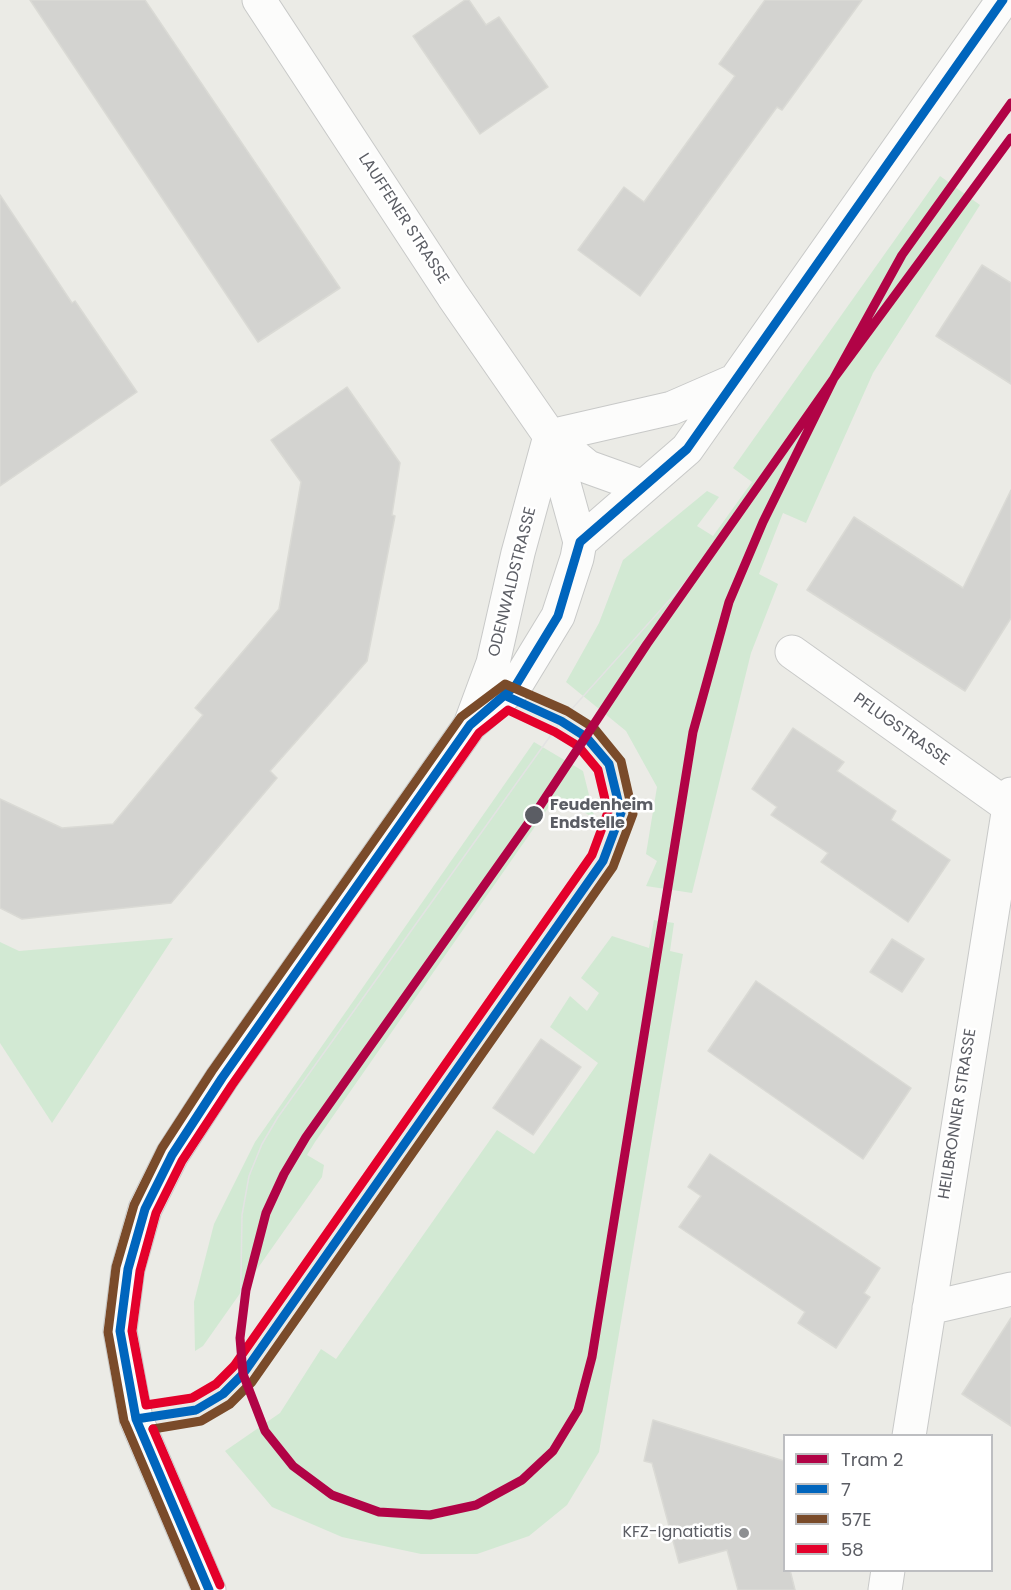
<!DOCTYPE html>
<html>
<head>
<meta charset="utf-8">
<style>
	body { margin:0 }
	#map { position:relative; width:1011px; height:1590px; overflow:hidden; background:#ebebe6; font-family:Poppins,sans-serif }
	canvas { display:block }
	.legend { position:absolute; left:783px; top:1434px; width:210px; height:138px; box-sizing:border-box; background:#fff; border:2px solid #bdbec1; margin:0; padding:8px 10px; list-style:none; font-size:18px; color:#5b5d64 }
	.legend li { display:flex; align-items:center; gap:12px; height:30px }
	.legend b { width:30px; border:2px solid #bdbec1 }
</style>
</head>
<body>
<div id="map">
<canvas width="1011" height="1590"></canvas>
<ul class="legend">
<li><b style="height:8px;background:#b10346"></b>Tram 2</li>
<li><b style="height:8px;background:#0065bd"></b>7</li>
<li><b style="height:8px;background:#7a4b2a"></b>57E</li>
<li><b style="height:8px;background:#e4002b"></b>58</li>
</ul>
</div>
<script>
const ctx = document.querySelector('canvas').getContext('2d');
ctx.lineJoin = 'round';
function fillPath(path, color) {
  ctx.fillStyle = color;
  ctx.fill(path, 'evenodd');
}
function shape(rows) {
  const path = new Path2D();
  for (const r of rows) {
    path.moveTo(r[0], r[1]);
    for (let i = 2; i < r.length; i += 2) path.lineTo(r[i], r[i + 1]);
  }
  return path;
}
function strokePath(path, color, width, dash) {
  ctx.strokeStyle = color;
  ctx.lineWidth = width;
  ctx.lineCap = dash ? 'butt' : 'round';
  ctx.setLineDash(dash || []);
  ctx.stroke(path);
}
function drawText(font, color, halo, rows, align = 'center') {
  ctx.font = font + ' Poppins,sans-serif';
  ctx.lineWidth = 5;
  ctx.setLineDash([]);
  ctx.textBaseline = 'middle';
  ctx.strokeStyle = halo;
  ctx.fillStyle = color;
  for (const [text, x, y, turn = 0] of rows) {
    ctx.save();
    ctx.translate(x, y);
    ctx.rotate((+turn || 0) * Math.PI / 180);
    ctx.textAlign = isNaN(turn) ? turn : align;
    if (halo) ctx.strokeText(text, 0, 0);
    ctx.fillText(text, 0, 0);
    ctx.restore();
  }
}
const green = shape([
	[940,176,980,205,873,373,806,523,783,513,759,574,778,584,751,653,692,893,646,886,657,861,646,854,657,787,626,731,566,682,599,623,623,560,707,491,719,497,697,526,713,536,752,482,733,468],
	[534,742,583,771,595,819,557,795,315,1142,307,1155,324,1165,322,1177,203,1346,195,1351,194,1302,214,1224,255,1142],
	[654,920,674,923,670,951,683,954,599,1452,567,1505,529,1536,477,1554,421,1554,342,1537,272,1507,225,1451,280,1413,321,1349,336,1359,497,1130,534,1154,598,1063,550,1027,570,996,587,1011,599,993,581,978,612,936,649,948],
	[173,938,52,1123,0,1043,0,942,19,951]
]);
const building = shape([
	[30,0,145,0,340,288,258,342,30,0],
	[465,0,469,0,486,25,499,17,548,87,480,134,413,36,465,0],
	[765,0,862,0,782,110,777,107,640,296,578,250,624,187,644,202,735,76,719,64,765,0],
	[0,195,72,303,75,301,137,392,0,486,0,195],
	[982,265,1011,283,1011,384,936,336,982,265],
	[347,387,400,463,392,515,395,516,367,661,270,771,277,778,171,903,22,919,0,908,0,799,62,828,113,824,203,715,195,708,279,609,301,482,271,440,347,387],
	[1011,490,1011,618,965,691,807,590,854,517,963,588,1011,490],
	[793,728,844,762,837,771,896,811,891,820,950,860,908,922,821,862,828,853,771,815,777,807,752,789,793,728],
	[892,939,924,959,902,992,870,972,892,939],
	[756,981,911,1088,863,1159,708,1051,756,981],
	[541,1039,581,1067,533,1135,493,1108,541,1039],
	[710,1154,880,1268,864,1293,870,1297,836,1348,798,1323,805,1312,679,1227,701,1196,688,1187,710,1154],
	[1011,1318,1011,1426,962,1394,1011,1318],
	[653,1420,784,1461,784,1570,790,1570,795,1590,738,1590,727,1550,679,1563,652,1463,644,1461,653,1420]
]);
const street = shape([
	[259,0,453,296,550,436,588,467,641,486],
	[550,436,672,408,734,381],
	[580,542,687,449,1003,0],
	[792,652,1011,808],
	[471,724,516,685,558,616,577,558,580,542,551,437],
	[929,1308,1011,1289],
	[909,1436,1011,794],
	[209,1590,136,1419,120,1331,128,1269,145,1209,172,1155,222,1078,470,725,493,663,518,553,550,436],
	[885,1590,888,1570]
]);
const tram = shape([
	[240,1338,242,1215,249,1176,262,1144,278,1117,561,721,682,586,730,526]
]);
const bus1 = shape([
	[136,1419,196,1410,223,1394,243,1374,603,861,621,813,609,764,586,737,561,721,506,696],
	[209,1590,136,1419,120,1331,128,1269,145,1209,172,1155,222,1078,470,725,516,685,558,616,580,542,687,449,1003,0]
]);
const bus2 = shape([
	[124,1421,108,1332,116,1267,134,1205,162,1148,212,1071,461,717,505,684,567,711,594,728,621,761,633,814,613,867,252,1382,230,1404,201,1421,153,1429],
	[125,1423,196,1590]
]);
const bus3 = shape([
	[508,710,555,732,578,746,598,770,608,812,592,855,234,1366,216,1384,192,1398,146,1405,132,1331,140,1271,156,1213,182,1161,232,1085,479,733,508,710],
	[153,1429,220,1585]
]);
const tram1 = shape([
	[834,378,763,522,729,602,693,732,592,1357,578,1410,553,1451,522,1480,476,1505,430,1515,379,1512,332,1495,293,1466,265,1431,243,1374,240,1338,246,1290,266,1213,284,1174,306,1137,534,815,647,644,834,378],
	[834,378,902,255,1011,103],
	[834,378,1011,138]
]);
const markers = [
	[534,815,10,"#5b5d64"],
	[744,1533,6,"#8d8f92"]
];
const streetNames = [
	["LAUFFENER STRASSE",403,219,57],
	["ODENWALDSTRASSE",513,582,-76],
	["PFLUGSTRASSE",901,730,35],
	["HEILBRONNER STRASSE",958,1114,-81]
];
const stopNames = [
	["Feudenheim",550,806],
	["Endstelle",550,824]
];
const poiNames = [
	["KFZ-Ignatiatis",732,1533]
];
fillPath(green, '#d2e9d3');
fillPath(building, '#d3d3d0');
strokePath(building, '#dadad5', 1.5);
strokePath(street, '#c8c9c8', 35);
strokePath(street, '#fcfcfb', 33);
strokePath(tram, '#e3e3e3', 1.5);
strokePath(bus1, '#0065bd', 9);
strokePath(bus2, '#7a4b2a', 9);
strokePath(bus3, '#e4002b', 9);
strokePath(tram1, '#b10346', 9);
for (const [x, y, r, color] of markers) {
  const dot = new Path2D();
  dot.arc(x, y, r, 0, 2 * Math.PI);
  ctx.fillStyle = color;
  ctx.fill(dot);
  strokePath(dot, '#fff', 2);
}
drawText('16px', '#5b5d64', '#fff', streetNames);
drawText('bold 16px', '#5b5d64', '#fff', stopNames, 'left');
drawText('16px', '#5b5d64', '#fff', poiNames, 'right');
</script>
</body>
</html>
